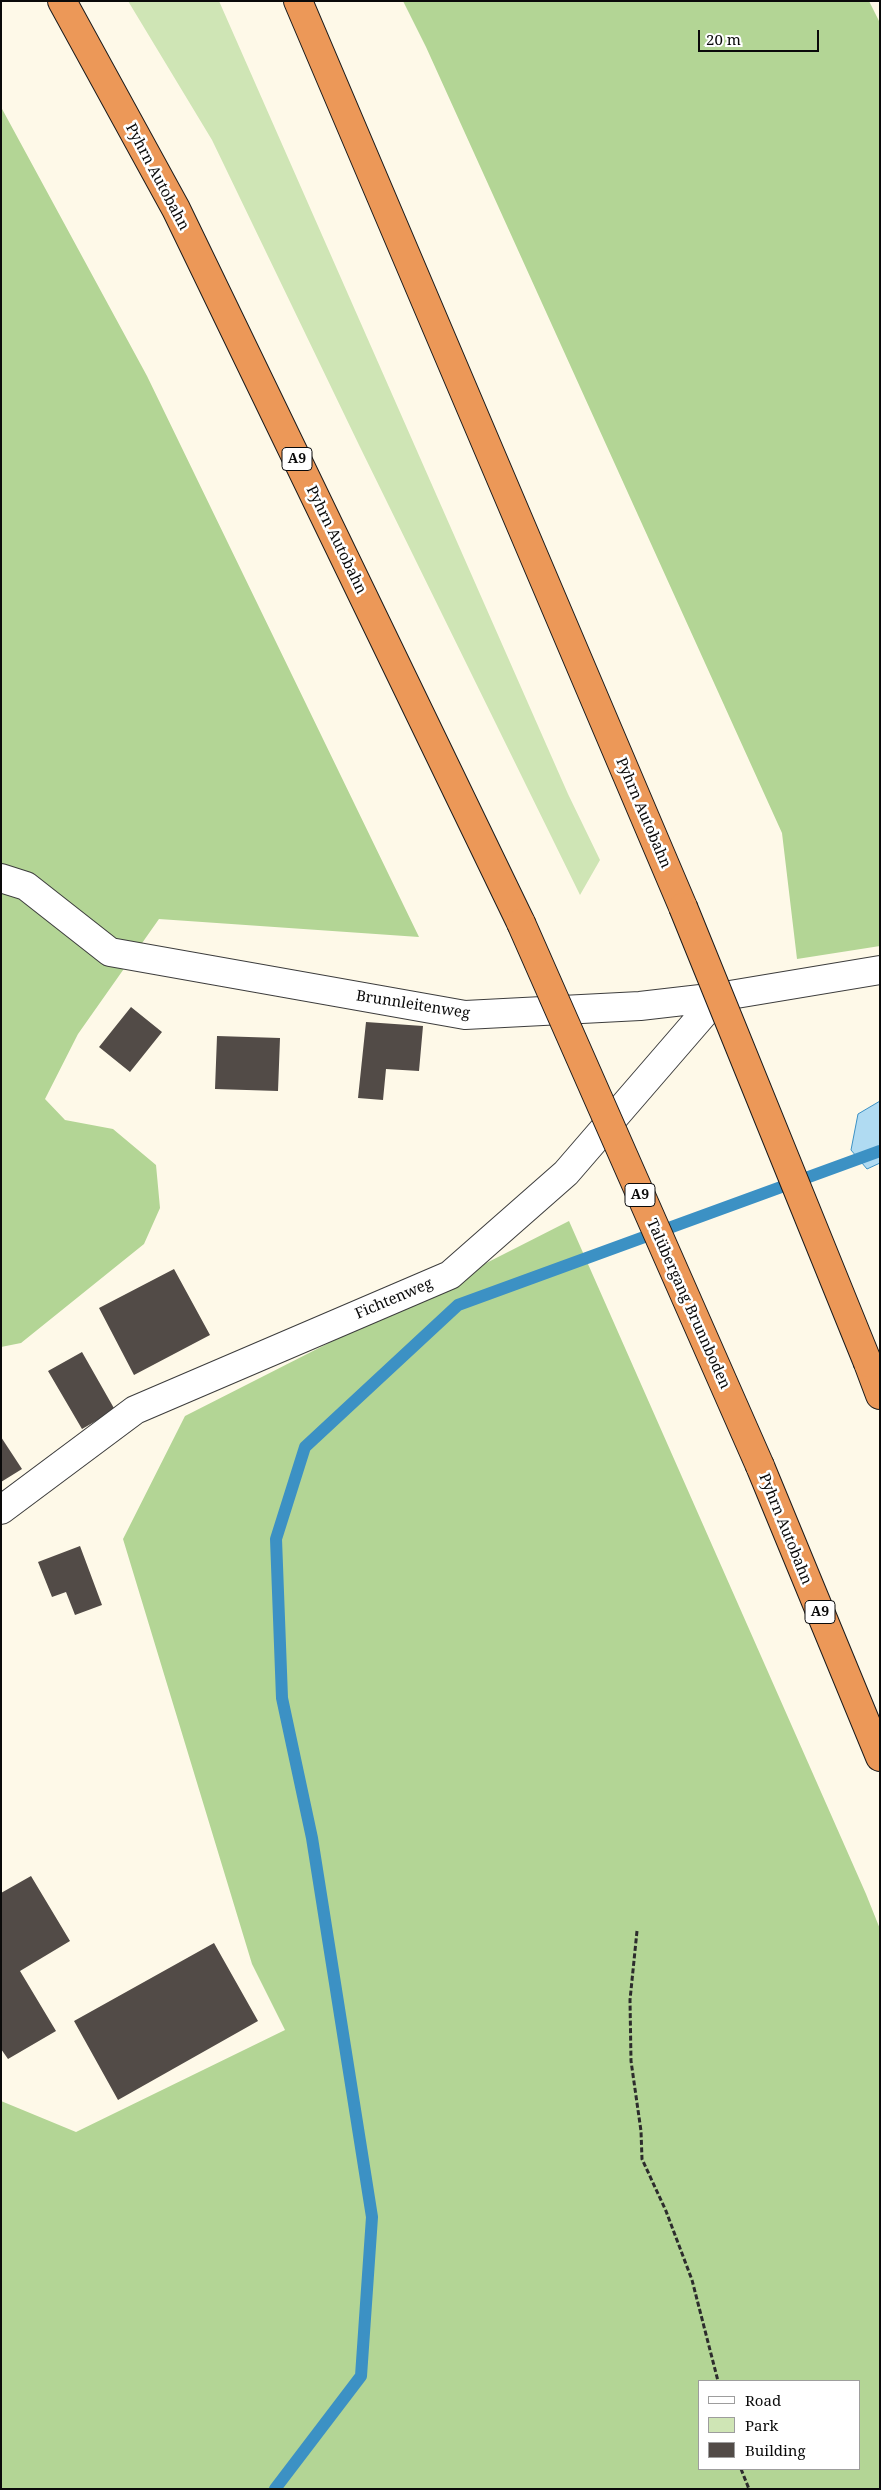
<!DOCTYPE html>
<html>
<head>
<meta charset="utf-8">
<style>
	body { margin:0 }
	#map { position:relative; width:881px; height:2490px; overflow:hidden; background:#fef9e8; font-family:"Noto Serif",serif }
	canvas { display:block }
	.frame { position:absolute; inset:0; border:2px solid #0a0a0a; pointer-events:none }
	.legend { position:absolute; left:698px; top:2380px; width:162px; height:90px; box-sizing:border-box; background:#fff; border:1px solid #9d9d9d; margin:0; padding:6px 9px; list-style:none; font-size:15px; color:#0a0a0a }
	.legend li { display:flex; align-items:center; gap:10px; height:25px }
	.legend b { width:25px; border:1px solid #9d9d9d }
	.scale { position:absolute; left:698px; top:30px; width:121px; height:22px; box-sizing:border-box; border:2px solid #0a0a0a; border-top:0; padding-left:6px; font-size:15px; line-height:18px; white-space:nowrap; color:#0a0a0a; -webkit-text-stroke:4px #fff; paint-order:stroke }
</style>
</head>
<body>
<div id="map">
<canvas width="881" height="2490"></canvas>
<div class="frame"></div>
<ul class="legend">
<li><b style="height:6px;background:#fff"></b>Road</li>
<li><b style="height:14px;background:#cfe5b5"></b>Park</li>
<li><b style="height:14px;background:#524b47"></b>Building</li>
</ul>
<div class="scale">20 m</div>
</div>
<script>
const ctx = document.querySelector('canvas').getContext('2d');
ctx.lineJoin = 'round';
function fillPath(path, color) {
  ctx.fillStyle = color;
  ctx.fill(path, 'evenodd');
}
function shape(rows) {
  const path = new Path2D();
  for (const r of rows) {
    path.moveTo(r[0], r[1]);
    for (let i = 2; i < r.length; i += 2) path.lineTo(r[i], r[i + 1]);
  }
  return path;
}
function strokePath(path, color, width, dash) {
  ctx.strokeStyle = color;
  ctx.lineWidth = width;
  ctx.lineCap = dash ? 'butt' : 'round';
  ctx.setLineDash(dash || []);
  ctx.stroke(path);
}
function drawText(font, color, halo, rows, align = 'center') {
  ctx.font = font + ' "Noto Serif",serif';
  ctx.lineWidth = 5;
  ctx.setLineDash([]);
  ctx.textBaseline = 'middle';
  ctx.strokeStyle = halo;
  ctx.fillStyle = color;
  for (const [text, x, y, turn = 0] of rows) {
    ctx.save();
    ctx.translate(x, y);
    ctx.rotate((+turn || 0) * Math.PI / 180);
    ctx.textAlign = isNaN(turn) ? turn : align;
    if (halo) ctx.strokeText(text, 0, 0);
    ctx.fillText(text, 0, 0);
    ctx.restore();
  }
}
const green = shape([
	[128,1,219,1,568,794,600,860,580,895,359,445,212,140]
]);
const forest = shape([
	[403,1,869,1,880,23,880,946,797,959,782,833,426,47],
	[1,107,147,376,419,937,159,919,78,1034,45,1099,65,1120,113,1129,156,1165,160,1208,144,1244,21,1343,1,1347],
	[569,1221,866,1894,880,1929,880,2489,1,2489,1,2101,76,2132,285,2030,252,1964,123,1539,185,1416],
	[700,2381,860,2381,860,2469,700,2469]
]);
const water = shape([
	[880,1101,880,1163,867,1169,851,1150,858,1114,880,1101]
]);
const stream = shape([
	[275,2489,361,2376,372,2217,312,1838,282,1698,276,1539,305,1447,458,1305,880,1151]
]);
const building = shape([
	[131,1007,162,1032,130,1072,99,1047],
	[366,1022,423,1026,419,1071,386,1069,383,1100,358,1098],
	[217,1036,280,1038,278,1091,215,1089],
	[174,1269,210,1335,134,1375,99,1308],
	[82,1352,115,1410,82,1429,48,1371],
	[1,1437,22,1469,1,1482],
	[80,1546,102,1605,75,1615,66,1592,52,1597,38,1562],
	[31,1876,70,1941,20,1971,56,2031,8,2059,1,2049,1,1893],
	[214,1943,258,2021,118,2100,74,2021]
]);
const path = shape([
	[637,1931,630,2000,631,2061,641,2131,642,2159,666,2211,692,2280,718,2381],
	[741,2469,749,2489]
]);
const street = shape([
	[1,878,26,886,110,952,465,1015,640,1006,718,997,880,970],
	[1,1510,135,1410,450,1275,566,1173,718,997]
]);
const highway = shape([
	[62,1,176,209,521,923],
	[298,1,683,907],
	[868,1363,880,1395],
	[760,1466,880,1757]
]);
const highwayBridge = shape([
	[683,907,868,1363],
	[521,923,760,1466]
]);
const shields = [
	[297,459,30],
	[640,1195,30],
	[820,1612,30]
];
const shieldNames = [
	["A9",297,459],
	["A9",640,1195],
	["A9",820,1612]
];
const streetNames = [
	["Pyhrn Autobahn",157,177,62],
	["Pyhrn Autobahn",336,540,64],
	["Pyhrn Autobahn",643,813,67],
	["Brunnleitenweg",413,1005,9],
	["Fichtenweg",394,1299,-23],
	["Talübergang Brunnboden",688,1304,66],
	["Pyhrn Autobahn",785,1529,68]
];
fillPath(green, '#cfe5b5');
fillPath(forest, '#b3d595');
fillPath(water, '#b0dbf2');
strokePath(water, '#3c91c4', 1);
strokePath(stream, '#3c91c4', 12);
fillPath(building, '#524b47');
strokePath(street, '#3d3d3d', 30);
strokePath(highway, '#1b1b1b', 30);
strokePath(path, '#2c2c2c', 3, [5, 2.5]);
strokePath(street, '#fff', 28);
strokePath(highway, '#ec9858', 28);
strokePath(highwayBridge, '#1b1b1b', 30, []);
strokePath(highwayBridge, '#ec9858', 28);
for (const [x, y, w] of shields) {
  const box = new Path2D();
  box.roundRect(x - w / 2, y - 11.5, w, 23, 4);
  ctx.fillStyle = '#fff';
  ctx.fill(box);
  strokePath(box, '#0a0a0a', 1);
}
drawText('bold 14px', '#0a0a0a', null, shieldNames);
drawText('15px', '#0a0a0a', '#fff', streetNames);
</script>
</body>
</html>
